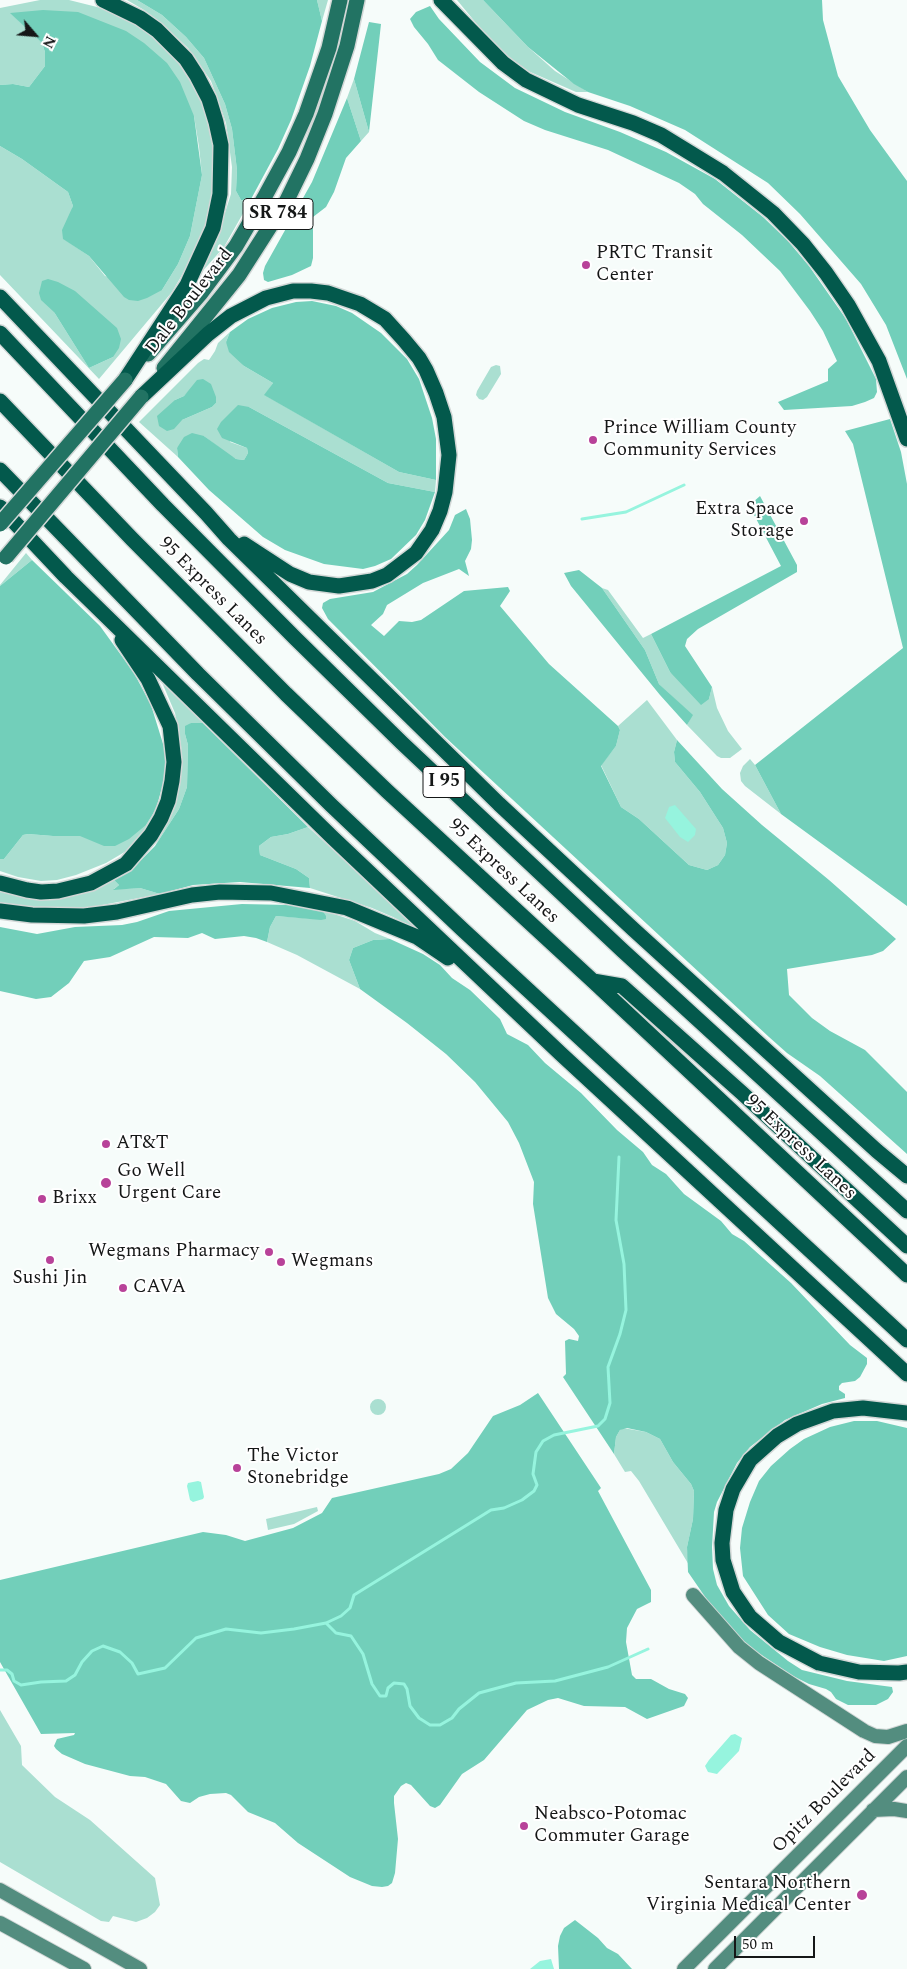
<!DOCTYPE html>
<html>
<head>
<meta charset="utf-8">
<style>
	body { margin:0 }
	#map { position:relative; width:907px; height:1969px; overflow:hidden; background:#f6fcfa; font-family:Spectral,serif }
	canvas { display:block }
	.north { position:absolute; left:10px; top:10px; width:50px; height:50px; -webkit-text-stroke:4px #fff; paint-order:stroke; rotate:117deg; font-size:14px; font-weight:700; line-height:20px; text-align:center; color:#151717 }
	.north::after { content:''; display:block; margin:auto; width:18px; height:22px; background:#151717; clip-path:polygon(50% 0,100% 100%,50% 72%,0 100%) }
	.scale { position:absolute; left:734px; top:1936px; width:81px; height:22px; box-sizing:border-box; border:2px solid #151717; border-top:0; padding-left:6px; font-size:15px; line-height:18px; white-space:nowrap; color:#151717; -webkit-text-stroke:4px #fff; paint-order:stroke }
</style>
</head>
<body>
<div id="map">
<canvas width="907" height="1969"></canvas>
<div class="north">N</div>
<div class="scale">50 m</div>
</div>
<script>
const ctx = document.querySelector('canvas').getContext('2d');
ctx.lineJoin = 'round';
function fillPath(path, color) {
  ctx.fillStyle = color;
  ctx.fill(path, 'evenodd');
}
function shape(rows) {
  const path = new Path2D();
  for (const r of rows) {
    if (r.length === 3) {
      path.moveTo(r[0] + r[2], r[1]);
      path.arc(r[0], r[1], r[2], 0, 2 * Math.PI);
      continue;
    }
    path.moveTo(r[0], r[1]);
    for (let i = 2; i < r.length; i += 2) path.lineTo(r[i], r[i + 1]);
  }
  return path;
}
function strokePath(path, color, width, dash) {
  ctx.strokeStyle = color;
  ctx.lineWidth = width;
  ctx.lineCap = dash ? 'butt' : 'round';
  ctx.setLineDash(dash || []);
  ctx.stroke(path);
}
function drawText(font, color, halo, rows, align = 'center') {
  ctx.font = font + ' Spectral,serif';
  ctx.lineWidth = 4;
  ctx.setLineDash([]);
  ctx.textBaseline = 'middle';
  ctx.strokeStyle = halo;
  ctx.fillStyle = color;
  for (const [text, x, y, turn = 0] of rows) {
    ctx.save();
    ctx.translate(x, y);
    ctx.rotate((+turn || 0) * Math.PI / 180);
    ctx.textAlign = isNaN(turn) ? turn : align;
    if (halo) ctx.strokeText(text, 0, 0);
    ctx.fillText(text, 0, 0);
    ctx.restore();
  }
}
const green = shape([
	[40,0,69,0,105,9,141,26,157,39,174,56,190,78,202,102,209,123,213,143,215,179,209,217,189,263,172,292,99,379,0,275,0,146,22,159,68,192,73,206,64,239,89,256,105,276,162,290,178,264,190,236,202,175,199,147,194,116,11,13,42,43,45,52,45,66,29,87,13,84,0,85,0,8],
	[54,312,113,357,89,368],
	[127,0,137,0,162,15,186,37,204,58,225,104,232,129,237,170,236,191,241,200,250,201,224,247,200,274,215,244,231,194,232,167,226,123,211,81,188,48,160,22,144,10],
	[317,0,328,0,322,21],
	[457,0,483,0,528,47,555,71,588,92,576,92,528,71,509,57,485,34],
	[354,79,369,132,361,141,347,98],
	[230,332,226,342,244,366,273,383,265,395,399,472,436,480,435,492,388,483,249,407,230,442,247,448,248,453,244,460,236,459,230,456,204,436,177,448,178,457,139,422,198,363,204,359,209,360,215,351,218,343],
	[191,389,216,403,212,407,182,420,175,400,184,396],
	[496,365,500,366,501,374,487,397,483,400,479,399,476,395,477,391,491,367],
	[26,553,32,560,0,586,0,585],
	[602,588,608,590,643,638,651,634,670,672,709,699,712,687,717,708,728,731,742,749,730,758,721,758,717,756,687,725,692,715,659,684,645,650],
	[161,680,203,723,191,723,185,734,188,745,187,787,179,809,155,846,172,813,178,791,182,770,181,745,175,713],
	[647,700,677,740,674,752,675,762,700,792,723,828,727,843,725,855,718,865,707,870,689,865,639,819,621,807,601,765,616,746,620,730,618,726],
	[750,759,755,765,781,814,745,786,741,781,740,773,743,766],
	[156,809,147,827,138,840,128,850,106,863,76,875,57,880,41,881,18,877,0,871,0,859,4,859,23,835,28,834,53,836,80,836,146,825],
	[308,827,427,935,393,917,372,908,310,888,309,878,296,869,260,855,259,846,271,837,288,834],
	[114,880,119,885,114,889,140,888,160,894,76,910,44,910,0,905,0,891,20,897,41,898,97,888],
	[322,910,355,921,375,933,390,939,373,940,353,948,349,960,360,989,297,955,267,942,270,927,276,916,316,919],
	[378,1407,8],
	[623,1428,646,1432,660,1439,673,1462,691,1484,694,1491,693,1519,687,1547,689,1565,639,1481,631,1471,625,1472,614,1454,616,1437,620,1430],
	[317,1507,318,1511,294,1524,268,1530,266,1519],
	[0,1710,21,1746,22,1765,55,1797,90,1820,155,1878,160,1905,155,1912,147,1918,136,1922,113,1916,109,1922,101,1921,0,1862]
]);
const forest = shape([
	[137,0,317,0,322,21,310,66,291,120,278,149,250,201,241,200,236,191,237,170,232,129,225,104,204,58,186,37,162,15],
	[483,0,822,0,823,20,838,76,870,130,907,181,907,379,886,325,861,284,800,214,768,183,685,130,630,106,588,92,574,84,528,47],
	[430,6,439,19,480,62,515,88,565,112,620,132,666,152,715,179,763,217,788,241,809,266,846,319,876,379,877,392,874,398,865,402,852,406,784,410,778,402,828,381,828,369,837,361,823,331,810,311,780,271,742,235,703,204,695,194,679,183,608,150,545,130,524,121,479,92,438,60,428,44,414,27,410,19,416,12],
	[43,10,78,12,126,31,144,43,167,63,180,82,194,116,202,175,190,236,178,264,162,290,147,298,138,301,129,300,124,297,89,256,63,239,62,230,73,206,68,192,22,159,0,146,0,85,13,84,29,87,45,66,45,52,42,43,10,13],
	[369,22,381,24,369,132,354,79],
	[347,98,361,141,346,158,334,192,326,207,313,217,313,258,311,266,292,275,268,282,264,280,263,273,265,266,312,182],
	[48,279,58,282,75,291,117,328,121,339,119,348,113,357,89,368,54,312,41,300,39,293,42,281],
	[312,301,336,306,352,313,381,333,407,359,419,379,432,418,436,439,436,480,399,472,264,395,273,383,244,366,229,352,226,342,230,332,248,319,272,308,296,302],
	[203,379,211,384,216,397,216,403,212,407,182,420,174,429,167,431,159,426,157,416,175,400,184,396,197,380],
	[238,405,249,407,388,483,435,492,425,520,416,535,391,559,375,566,363,569,324,564,285,550,263,537,209,490,178,457,177,448,184,437,192,433,204,436,236,459,244,460,248,453,247,448,222,438,217,429,221,422],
	[890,419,901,452,907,484,907,906,781,814,755,765,903,648,853,444,845,431],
	[760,496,797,565,797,572,698,629,687,639,685,646,712,687,709,699,701,705,670,672,651,634,781,566,752,511,752,503],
	[466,509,470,519,472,540,471,549,465,561,469,576,459,569,423,583,387,605,383,614,371,625,384,636,399,621,412,622,421,620,464,591,508,587,510,591,500,606,549,664,618,726,620,730,616,746,601,766,621,807,639,819,689,865,707,870,718,865,725,855,727,843,723,828,700,792,675,762,674,752,677,740,722,789,762,825,829,880,896,939,883,951,872,955,787,969,789,995,812,1018,830,1031,865,1050,907,1092,907,1154,820,1076,787,1053,769,1037,445,737,328,619,322,608,323,603,330,599,373,592,407,574,417,565,449,530,455,515],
	[32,560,100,626,134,673,151,705,164,747,166,763,163,784,156,809,146,825,129,839,115,846,104,846,80,836,53,836,28,834,23,835,4,859,0,859,0,586],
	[579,570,602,588,645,650,659,684,693,715,687,725,660,695,571,586,564,573],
	[191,723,203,723,308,827,288,834,271,837,259,846,260,855,296,869,309,878,310,888,240,882,193,885,160,894,140,888,113,890,119,885,114,880,140,861,155,846,179,809,187,787,188,745,185,734,185,726],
	[242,904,289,905,322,910,326,916,326,919,321,920,276,916,270,927,267,942,256,938,244,936,215,939,202,933,188,938,154,937,110,957,84,961,69,983,51,997,36,999,0,991,0,927,37,934,75,927,122,925,137,922,169,911],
	[390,939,423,954,440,965,452,978,470,990,500,1019,507,1034,528,1045,545,1063,581,1093,617,1130,643,1152,652,1165,666,1174,684,1194,721,1221,732,1234,744,1241,791,1283,850,1345,867,1358,867,1364,860,1377,855,1381,842,1383,839,1386,839,1390,845,1394,845,1398,822,1404,785,1420,750,1447,737,1463,717,1502,714,1512,712,1547,713,1569,717,1585,729,1606,750,1630,788,1661,802,1670,847,1681,892,1687,893,1692,888,1699,876,1705,848,1705,836,1699,831,1692,826,1689,809,1684,793,1676,745,1644,723,1623,688,1572,687,1547,693,1519,694,1491,691,1484,673,1462,660,1439,646,1432,627,1428,620,1430,616,1437,614,1454,563,1377,566,1374,565,1341,569,1339,578,1341,579,1336,574,1329,556,1314,548,1298,533,1204,534,1182,519,1143,508,1122,475,1082,446,1054,407,1023,360,989,349,960,353,948,373,940],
	[538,1393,601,1488,598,1491,651,1590,651,1602,637,1609,627,1628,626,1642,632,1675,636,1679,651,1679,669,1689,685,1694,688,1698,684,1706,647,1719,625,1707,584,1706,558,1698,548,1700,527,1710,484,1760,462,1774,440,1805,435,1808,430,1806,411,1785,406,1783,401,1786,394,1796,394,1803,398,1839,395,1873,392,1883,388,1886,382,1887,372,1886,350,1877,298,1843,275,1823,248,1812,231,1795,226,1793,210,1794,199,1797,190,1803,181,1801,166,1784,145,1777,130,1776,85,1764,62,1754,56,1749,54,1746,57,1739,74,1735,75,1733,41,1734,0,1662,0,1580,203,1532,226,1535,245,1541,293,1528,322,1513,332,1498,439,1474,451,1469,468,1453,493,1416,520,1405],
	[854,1421,877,1421,907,1428,907,1656,884,1661,847,1655,820,1647,789,1634,768,1615,743,1576,740,1548,742,1528,750,1502,759,1481,771,1466,790,1449,804,1439,830,1427],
	[575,1920,598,1938,607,1948,618,1954,632,1969,559,1969,558,1946,560,1936,564,1928]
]);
const water = shape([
	[675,805,696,829,695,835,688,842,680,837,665,818,669,807],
	[198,1481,201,1482,204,1497,203,1499,193,1502,190,1500,187,1486,188,1483],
	[735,1734,742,1738,739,1751,717,1774,708,1772,705,1766,709,1760,731,1735],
	[551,1959,554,1969,530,1969,540,1961]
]);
const stream = shape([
	[582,519,626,512,684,485],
	[326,1623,336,1633,351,1636,363,1654,372,1684,380,1696,386,1696,388,1688,394,1683,404,1684,407,1689,410,1706,419,1718,430,1725,440,1725,452,1718,459,1709,479,1693,516,1683,555,1681,608,1667,648,1649],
	[0,1670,7,1670,12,1674,14,1681,21,1685,41,1682,66,1681,75,1675,82,1662,92,1651,103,1646,120,1652,132,1663,138,1674,165,1668,196,1638,226,1629,261,1633,294,1629,326,1623,341,1616,350,1608,354,1595,491,1510,504,1508,522,1500,534,1491,537,1485,533,1474,536,1452,543,1441,554,1435,598,1426,605,1419,610,1403,608,1367,620,1334,626,1310,624,1264,616,1220,619,1157]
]);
const secondary = shape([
	[693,1595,739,1647,759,1663,864,1731,875,1736,888,1737,907,1731],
	[873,1810,894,1809,907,1811],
	[0,1890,140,1969],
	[0,1923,84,1969],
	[684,1969,907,1746],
	[715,1969,907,1777]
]);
const primary = shape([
	[148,354,201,293,236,246,264,198,289,152,306,114,329,48,340,0],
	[164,368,239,275,287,200,307,159,325,114,347,46,357,0]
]);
const highway = shape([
	[103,0,140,18,157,30,186,59,197,76,209,99,216,122,221,145,220,194,213,228,187,285,125,380],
	[441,0,503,63,526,80,578,105,633,123,661,135,723,173,773,213,803,244,826,273,848,305,879,361,907,439],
	[0,297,206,513,229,539,499,804,633,929,877,1151,907,1176],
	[0,333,163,505,295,638,402,743,622,950,907,1211],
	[141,397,208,334,231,316,266,298,293,291,311,291,328,293,360,304,385,319,404,340,419,358,426,370,436,393,444,417,449,455,445,492,440,511,432,530,416,553,387,575,372,581,339,586,309,582,290,574,244,544],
	[0,401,132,539,286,694,387,791,593,981,907,1275],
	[0,470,198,674,331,805,462,929,907,1340],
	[0,507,66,577,333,838,561,1054,907,1374],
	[0,883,27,890,41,892,58,891,91,883,126,864,151,835,161,818,168,801,172,781,174,762,170,726,148,679,122,640],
	[0,911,32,915,84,916,117,912,192,895,220,892,271,893,347,908,417,937,448,958],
	[593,981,622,986,742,1093,907,1246],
	[907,1413,863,1408,833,1411,797,1424,777,1436,750,1460,733,1489,726,1510,722,1543,723,1560,733,1592,750,1617,779,1642,819,1663,859,1672,899,1673,907,1672]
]);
const primaryBridge = shape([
	[0,524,125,380],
	[6,557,141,397]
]);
const markers = [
	[586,265,5,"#b84299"],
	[593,440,5,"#b84299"],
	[804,521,5,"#b84299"],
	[106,1144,5,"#b84299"],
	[106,1183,6,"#b84299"],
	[42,1199,5,"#b84299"],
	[269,1252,5,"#b84299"],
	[50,1260,5,"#b84299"],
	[281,1262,5,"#b84299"],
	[123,1288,5,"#b84299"],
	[237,1468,5,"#b84299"],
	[524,1826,5,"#b84299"],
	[862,1895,6,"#b84299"]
];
const shields = [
	[278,214,70],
	[444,782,42]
];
const shieldNames = [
	["SR 784",278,214],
	["I 95",444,782]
];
const poiNames = [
	["PRTC Transit",596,254],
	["Center",596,276],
	["Prince William County",603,429],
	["Community Services",603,451],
	["Extra Space",794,510,"right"],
	["Storage",794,532,"right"],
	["AT&T",116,1144],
	["Go Well",117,1172],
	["Urgent Care",117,1194],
	["Brixx",52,1199],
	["Wegmans Pharmacy",259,1252,"right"],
	["Wegmans",291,1262],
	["Sushi Jin",50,1279,"center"],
	["CAVA",133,1288],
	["The Victor",247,1457],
	["Stonebridge",247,1479],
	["Neabsco-Potomac",534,1815],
	["Commuter Garage",534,1837],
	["Sentara Northern",851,1884,"right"],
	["Virginia Medical Center",851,1906,"right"]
];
const streetNames = [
	["Dale Boulevard",190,302,-52],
	["95 Express Lanes",212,592,45],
	["95 Express Lanes",503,872,43],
	["95 Express Lanes",800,1148,43],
	["Opitz Boulevard",825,1802,-45]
];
fillPath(green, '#aadfd1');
fillPath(forest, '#72cfba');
fillPath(water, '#96f4de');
strokePath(stream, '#96f4de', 3);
strokePath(secondary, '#d2d7d6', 16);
strokePath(primary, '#d2d7d6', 18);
strokePath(highway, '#d2d7d6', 18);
strokePath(secondary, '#538d7f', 14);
strokePath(primary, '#227363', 15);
strokePath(highway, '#03594c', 15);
strokePath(primaryBridge, '#d2d7d6', 18, []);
strokePath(primaryBridge, '#227363', 15);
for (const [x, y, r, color] of markers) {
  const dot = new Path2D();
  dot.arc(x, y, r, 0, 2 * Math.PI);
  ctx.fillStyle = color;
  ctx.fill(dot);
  strokePath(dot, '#fff', 2);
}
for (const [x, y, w] of shields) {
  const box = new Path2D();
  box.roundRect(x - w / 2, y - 15.5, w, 31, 4);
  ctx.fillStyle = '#fff';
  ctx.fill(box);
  strokePath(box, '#151717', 1);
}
drawText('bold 18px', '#151717', null, shieldNames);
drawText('19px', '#151717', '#fff', poiNames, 'left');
drawText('19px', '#151717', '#fff', streetNames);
</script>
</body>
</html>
